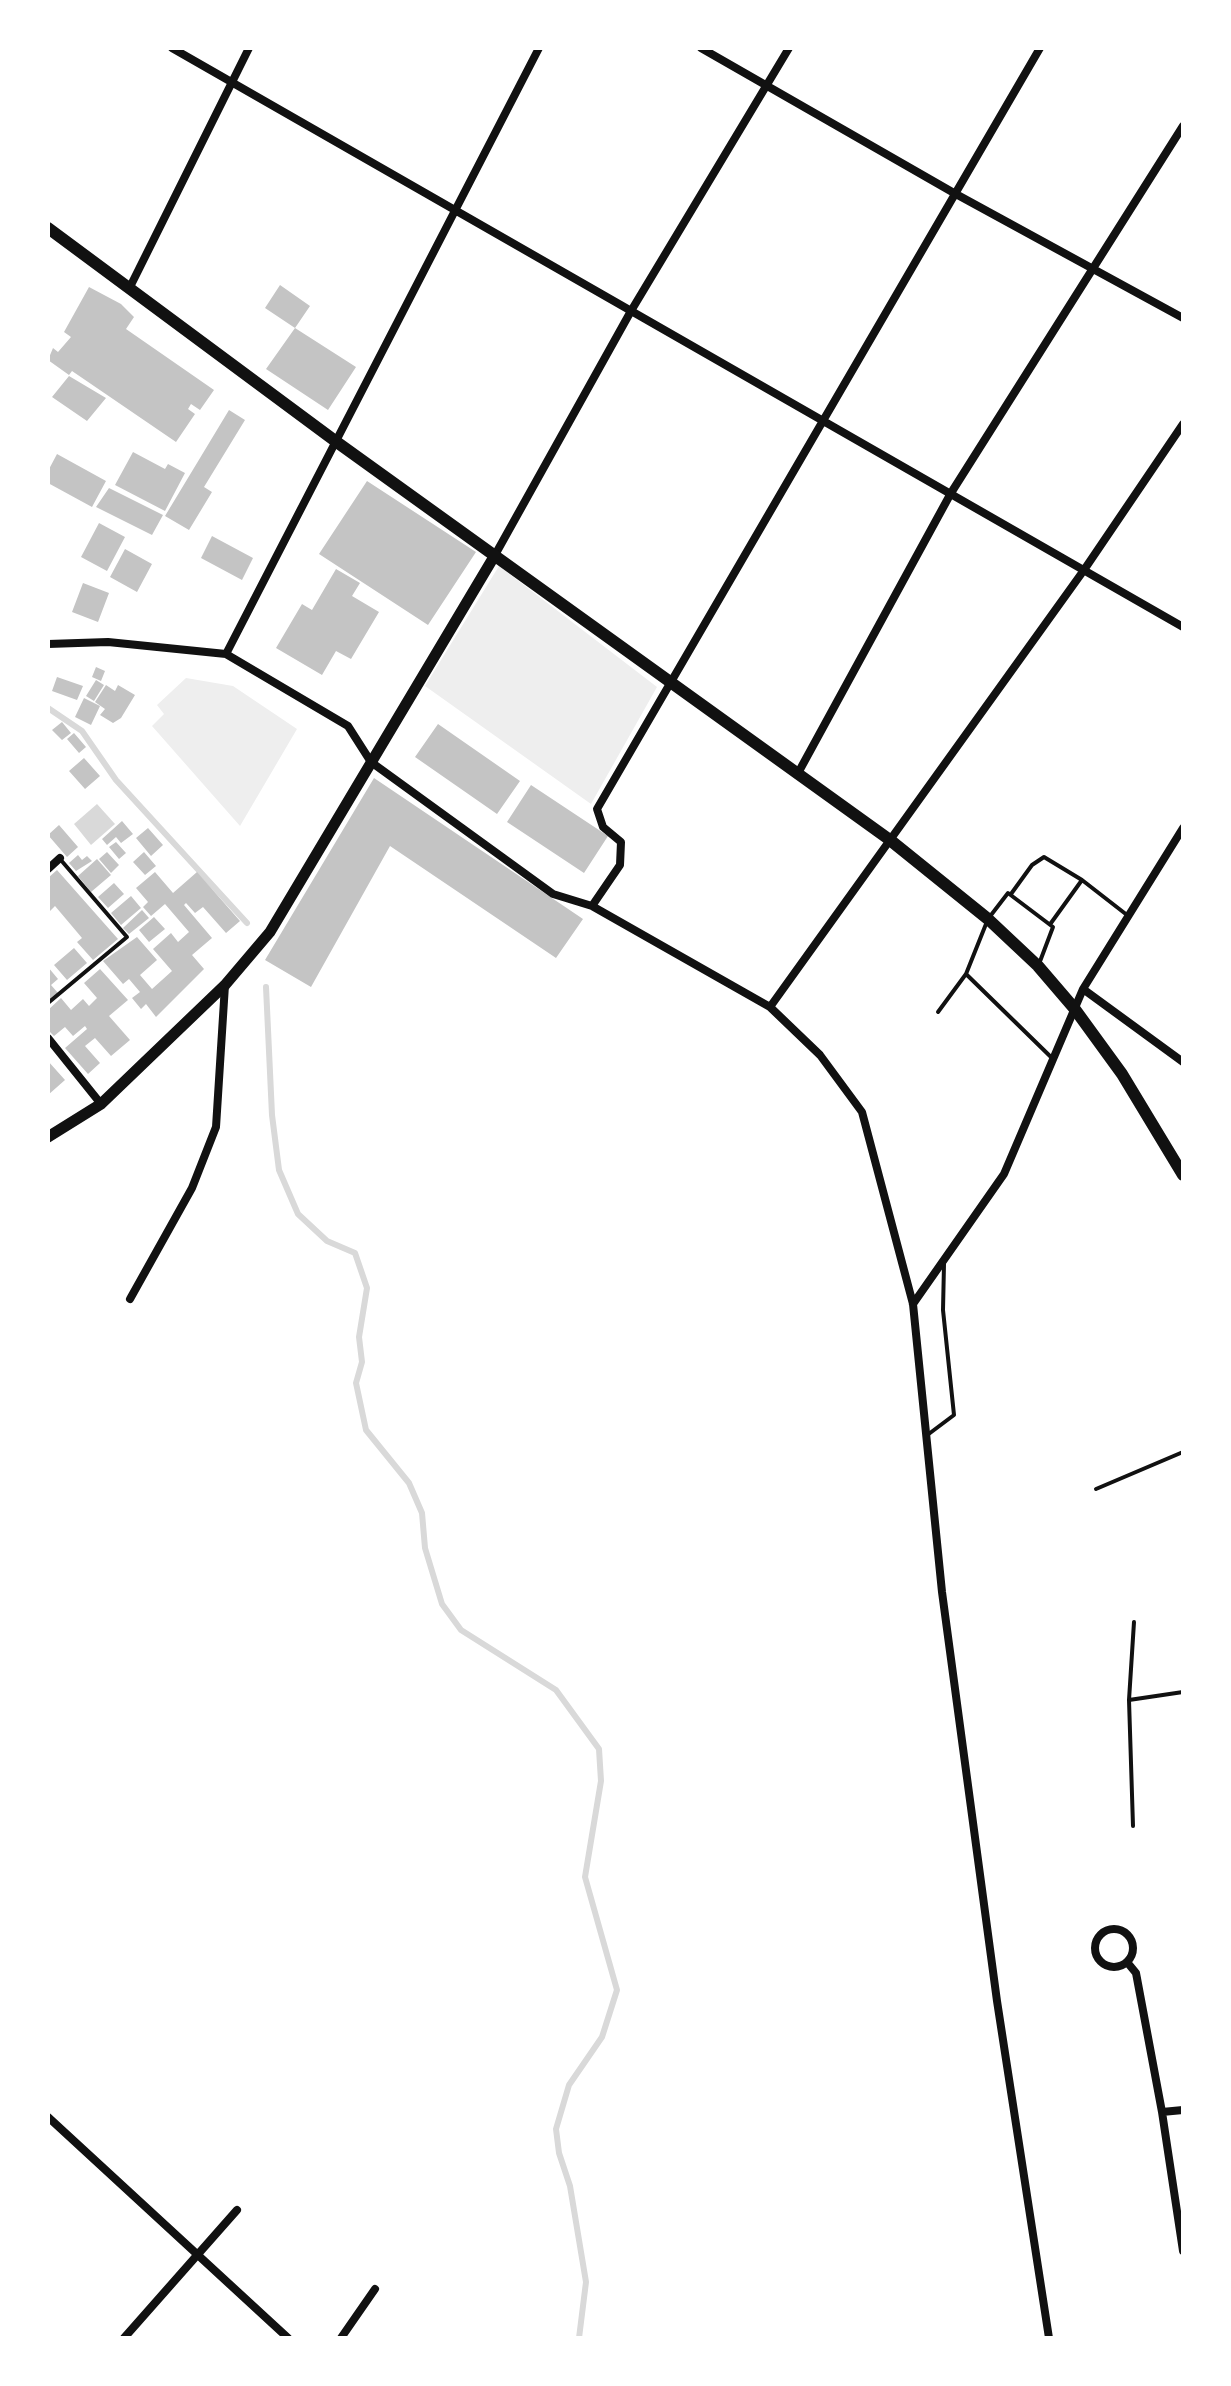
<!DOCTYPE html>
<html>
<head>
<meta charset="utf-8">
<style>
	body { margin:0 }
	#map { position:relative; width:1231px; height:2386px; overflow:hidden; background:#fff; font-family:Ubuntu,sans-serif }
	canvas { display:block }
	.frame { position:absolute; inset:0; border:50px solid #fff; pointer-events:none }
</style>
</head>
<body>
<div id="map">
<canvas width="1231" height="2386"></canvas>
<div class="frame"></div>
</div>
<script>
const ctx = document.querySelector('canvas').getContext('2d');
ctx.lineJoin = 'round';
function fillPath(path, color) {
  ctx.fillStyle = color;
  ctx.fill(path, 'evenodd');
}
function shape(rows) {
  const path = new Path2D();
  for (const r of rows) {
    if (r.length === 3) {
      path.moveTo(r[0] + r[2], r[1]);
      path.arc(r[0], r[1], r[2], 0, 2 * Math.PI);
      continue;
    }
    path.moveTo(r[0], r[1]);
    for (let i = 2; i < r.length; i += 2) path.lineTo(r[i], r[i + 1]);
  }
  return path;
}
function strokePath(path, color, width, dash) {
  ctx.strokeStyle = color;
  ctx.lineWidth = width;
  ctx.lineCap = dash ? 'butt' : 'round';
  ctx.setLineDash(dash || []);
  ctx.stroke(path);
}
const green = shape([
	[499,566,657,687,591,804,425,686],
	[186,678,233,686,297,729,240,826,152,726,164,714,157,705]
]);
const water = shape([
	[97,804,115,824,91,845,74,824]
]);
const stream = shape([
	[48,708,82,731,116,780,247,923],
	[266,987,272,1115,279,1170,298,1214,327,1241,355,1253,367,1288,359,1337,362,1362,356,1383,366,1430,409,1483,422,1513,425,1548,442,1604,461,1630,556,1690,599,1749,601,1781,585,1877,617,1990,602,2037,569,2085,556,2129,559,2153,570,2186,586,2282,579,2338]
]);
const building = shape([
	[280,285,310,306,295,328,356,367,328,410,266,369,295,328,265,308],
	[89,287,121,304,134,317,126,329,214,390,200,410,191,404,188,409,195,414,176,442,72,371,69,375,48,360,53,348,58,352,71,337,64,332],
	[69,376,106,398,87,421,52,397],
	[229,410,245,420,204,487,212,492,189,530,165,516],
	[133,452,165,469,168,464,185,473,165,511,115,485],
	[57,454,106,481,92,507,48,483,48,471],
	[367,481,476,552,428,625,319,554],
	[109,488,163,515,152,535,96,507],
	[99,523,125,537,107,571,81,557],
	[212,536,253,558,242,580,201,558],
	[125,549,152,564,137,592,110,577],
	[336,569,360,583,352,596,379,612,351,659,336,651,322,675,276,648,302,604,312,610],
	[83,583,109,593,98,622,72,612],
	[96,667,105,671,101,681,92,677],
	[57,677,83,686,77,700,52,691],
	[96,680,104,685,94,701,86,696],
	[106,685,115,691,118,685,135,695,121,718,113,723,100,715,105,709,95,702],
	[84,698,100,706,91,725,75,717],
	[62,722,71,733,62,740,52,730],
	[438,724,520,781,497,814,415,757],
	[74,733,86,747,79,753,67,739],
	[84,758,100,776,85,789,69,771],
	[374,778,583,919,556,958,390,846,311,987,265,960],
	[531,785,608,836,584,873,507,822],
	[122,821,133,834,121,843,116,837,107,845,102,839],
	[59,825,78,847,67,857,48,835],
	[148,828,163,845,151,856,136,838],
	[116,842,126,853,119,859,109,847],
	[107,852,119,865,111,873,99,859],
	[144,852,156,866,145,875,133,862],
	[78,855,82,860,87,856,92,861,76,871,69,863],
	[97,859,111,875,91,892,78,876],
	[57,870,118,939,93,960,77,942,82,938,55,906,48,913,48,878],
	[155,872,173,893,197,872,240,921,226,933,203,907,195,913,186,903,184,905,212,938,192,955,204,969,156,1017,146,1004,141,1009,132,998,140,992,129,979,123,984,103,961,137,937,157,960,140,975,152,989,172,971,153,949,171,933,178,942,189,932,165,904,151,916,143,907,148,902,136,888],
	[114,883,124,894,108,908,98,897],
	[131,896,141,908,121,925,111,913],
	[142,910,149,918,129,934,123,928],
	[154,917,165,929,149,942,139,930],
	[74,948,87,963,67,980,54,965],
	[48,967,58,979,51,985,58,993,48,1001],
	[100,969,128,1000,109,1016,130,1040,111,1056,95,1038,85,1046,100,1063,88,1074,65,1048,87,1029,85,1026,73,1036,65,1027,54,1036,48,1030,48,1010,61,998,71,1010,83,999,89,1006,97,998,84,983],
	[48,1061,65,1080,48,1095]
]);
const service = shape([
	[1011,894,1032,865,1044,857,1082,880,1127,915],
	[1051,923,1082,880],
	[966,974,988,919,1008,893,1053,927,1039,964],
	[48,1003,127,937,60,859],
	[938,1012,966,974,1053,1059],
	[926,1436,954,1415,943,1310,944,1264],
	[1096,1489,1183,1452],
	[1129,1700,1183,1692],
	[1133,1826,1129,1700,1134,1622]
]);
const minor = shape([
	[172,48,1183,627],
	[701,48,954,193,1183,318],
	[129,289,249,48],
	[495,555,631,311,789,48],
	[48,644,108,642,226,654,348,726,371,762,553,894,592,906,770,1007,820,1055,862,1112,913,1304,942,1592,997,2001,1049,2338],
	[226,654,539,48],
	[797,775,951,493,1183,126],
	[48,869,60,858],
	[592,906,620,865,621,842,603,827,597,809,1040,48],
	[1083,989,1183,1062],
	[770,1007,1084,570,1183,424],
	[48,1038,101,1104],
	[130,1299,192,1188,216,1127,225,985],
	[913,1304,1004,1174,1083,989,1183,828],
	[1114,1948,19],
	[1127,1962,1136,1973,1162,2112,1183,2251],
	[1162,2112,1183,2110],
	[48,2117,288,2338],
	[124,2338,237,2210],
	[341,2338,375,2289]
]);
const secondary = shape([
	[48,1137,101,1104,225,985,270,932,495,555]
]);
const trunk = shape([
	[48,228,338,443,890,840,988,919,1038,966,1074,1008,1122,1074,1183,1175]
]);
fillPath(green, '#eee');
fillPath(water, '#d9d9d9');
strokePath(stream, '#d9d9d9', 6);
fillPath(building, '#c4c4c4');
strokePath(service, '#111', 4);
strokePath(minor, '#111', 8);
strokePath(secondary, '#111', 11);
strokePath(trunk, '#111', 12);
</script>
</body>
</html>
